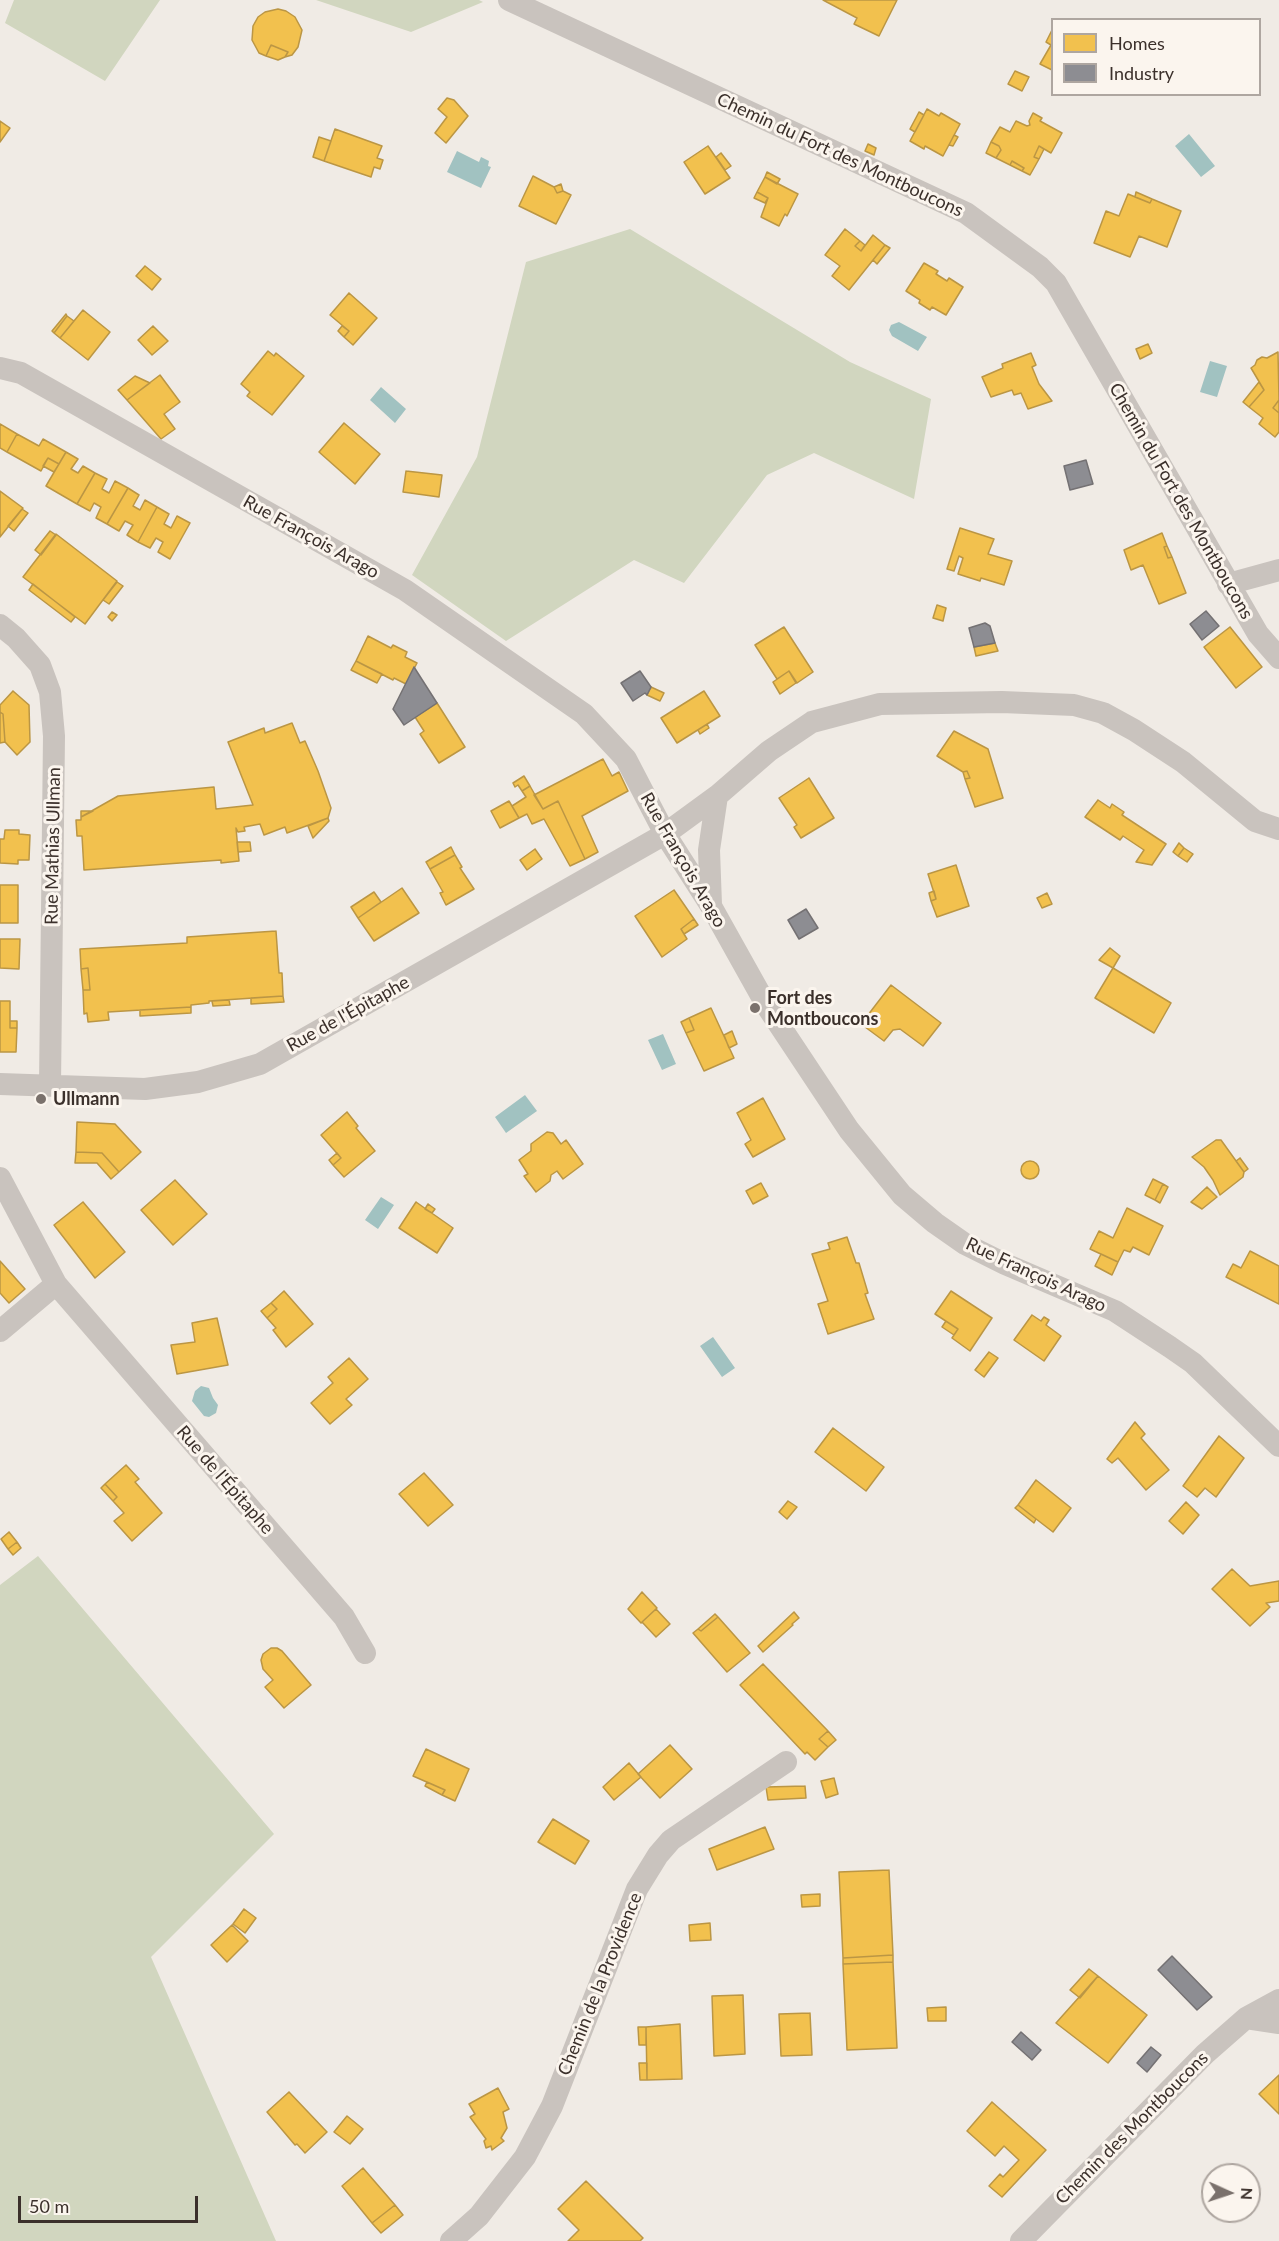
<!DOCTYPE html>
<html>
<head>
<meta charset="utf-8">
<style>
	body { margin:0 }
	#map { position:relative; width:1279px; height:2241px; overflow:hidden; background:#f0ebe5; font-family:Lato,sans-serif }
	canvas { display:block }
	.legend { position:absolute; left:1051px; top:18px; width:210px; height:78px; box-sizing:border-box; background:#fbf5ee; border:2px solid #aea6a0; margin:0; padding:8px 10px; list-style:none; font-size:18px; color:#3b302b }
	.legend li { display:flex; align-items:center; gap:12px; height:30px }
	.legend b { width:30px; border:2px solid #aea6a0 }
	.north { position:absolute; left:1201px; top:2163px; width:60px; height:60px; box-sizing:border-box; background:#fbf5ee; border:2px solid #aea6a0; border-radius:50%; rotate:93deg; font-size:16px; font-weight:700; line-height:24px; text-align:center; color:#3b302b }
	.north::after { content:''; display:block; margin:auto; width:21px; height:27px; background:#7a716c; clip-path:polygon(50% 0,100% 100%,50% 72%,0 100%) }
	.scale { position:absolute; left:18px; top:2196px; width:180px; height:27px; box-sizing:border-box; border:3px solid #3b302b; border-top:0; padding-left:8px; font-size:18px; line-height:21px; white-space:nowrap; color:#3b302b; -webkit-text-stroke:4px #fbf5ee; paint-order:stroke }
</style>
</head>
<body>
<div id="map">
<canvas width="1279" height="2241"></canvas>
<ul class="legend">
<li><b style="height:16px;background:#f2c14e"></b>Homes</li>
<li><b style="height:16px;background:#8d8d92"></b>Industry</li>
</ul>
<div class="north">N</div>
<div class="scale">50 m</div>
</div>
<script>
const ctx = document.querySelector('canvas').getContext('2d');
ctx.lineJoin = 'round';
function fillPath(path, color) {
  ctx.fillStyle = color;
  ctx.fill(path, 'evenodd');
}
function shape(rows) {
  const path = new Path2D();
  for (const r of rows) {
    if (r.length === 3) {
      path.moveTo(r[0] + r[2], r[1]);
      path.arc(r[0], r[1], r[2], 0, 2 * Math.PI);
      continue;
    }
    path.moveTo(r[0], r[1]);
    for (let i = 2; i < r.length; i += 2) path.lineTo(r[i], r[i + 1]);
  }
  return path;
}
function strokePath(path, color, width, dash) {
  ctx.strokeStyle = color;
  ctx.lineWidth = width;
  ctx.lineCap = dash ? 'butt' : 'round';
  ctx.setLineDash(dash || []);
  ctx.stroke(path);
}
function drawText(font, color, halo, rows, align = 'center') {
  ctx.font = font + ' Lato,sans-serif';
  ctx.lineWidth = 6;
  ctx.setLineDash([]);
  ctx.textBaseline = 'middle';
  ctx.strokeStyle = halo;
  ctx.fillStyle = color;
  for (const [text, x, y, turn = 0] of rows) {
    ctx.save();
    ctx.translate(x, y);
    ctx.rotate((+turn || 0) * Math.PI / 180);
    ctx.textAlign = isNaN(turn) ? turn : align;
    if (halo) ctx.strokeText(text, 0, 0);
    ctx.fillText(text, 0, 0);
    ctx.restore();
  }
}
const green = shape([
	[14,0,160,0,105,81,5,23],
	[316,0,479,0,483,2,411,32],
	[630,229,850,362,931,399,914,499,814,453,767,475,684,583,634,560,506,641,412,575,477,457,526,262],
	[38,1556,274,1834,151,1957,276,2241,0,2241,0,1585]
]);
const water = shape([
	[1189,134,1215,166,1201,177,1175,146],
	[457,151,479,162,481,157,489,161,488,166,491,167,481,188,447,172],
	[899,322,927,337,918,351,892,336,889,330,891,325],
	[1210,361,1227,366,1217,397,1200,392],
	[381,387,406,409,395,423,370,400],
	[663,1034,676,1064,662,1070,648,1040],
	[525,1095,537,1111,506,1133,495,1117],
	[381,1197,394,1205,378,1229,365,1220],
	[713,1337,735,1368,722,1377,700,1346],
	[201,1386,209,1388,213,1398,218,1405,216,1413,209,1417,204,1416,192,1401,195,1391]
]);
const homes = shape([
	[823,0,897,0,879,36,854,24,857,18,823,0],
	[278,9,286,11,295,17,302,30,298,47,292,55,285,57,288,52,271,45,266,56,259,53,252,40,253,26,258,17,265,12,278,9],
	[1052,30,1052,70,1040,64,1051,45,1046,42,1052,30],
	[271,45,288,52,285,57,278,60,266,56,271,45],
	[1015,71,1029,77,1022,91,1008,84,1015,71],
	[447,98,454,100,468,116,446,143,435,133,447,117,438,109,447,98],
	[927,109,939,116,941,113,960,124,943,156,925,146,924,149,910,141,927,109],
	[919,112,924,115,915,132,910,129,919,112],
	[1033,113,1042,118,1040,121,1062,133,1051,153,1039,146,1034,157,1039,159,1030,175,1022,171,1024,168,1012,161,1010,165,996,158,1001,150,999,146,991,142,1000,127,1010,132,1016,121,1027,126,1030,125,1029,121,1033,113],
	[0,121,10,128,0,142,0,121],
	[335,129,382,146,377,158,383,160,380,169,374,167,371,177,324,161,335,129],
	[954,135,958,137,953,146,949,145,954,135],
	[319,137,331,141,324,161,313,157,319,137],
	[991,142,999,146,1001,150,996,158,986,153,991,142],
	[868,144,876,148,874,155,865,151,868,144],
	[708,146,730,178,705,194,684,162,708,146],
	[1039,146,1044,149,1039,159,1034,157,1039,146],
	[721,153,731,166,725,170,716,157,721,153],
	[1012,161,1024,168,1022,171,1010,165,1012,161],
	[767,172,780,179,777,184,765,177,767,172],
	[533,176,554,187,557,193,563,191,571,195,556,224,519,206,533,176],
	[765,177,798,194,787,216,785,214,779,226,761,217,768,198,757,192,765,177],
	[561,184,563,191,557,193,554,187,561,184],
	[757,192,768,198,765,203,754,198,757,192],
	[1136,192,1152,199,1150,203,1135,197,1136,192],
	[1128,194,1150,203,1152,199,1181,211,1167,247,1139,236,1130,257,1094,243,1106,211,1119,216,1128,194],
	[845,229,860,241,855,246,861,251,873,235,885,245,849,290,832,276,840,266,825,255,845,229],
	[860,241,865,245,861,251,855,246,860,241],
	[885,245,890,248,877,264,873,260,885,245],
	[924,263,938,271,936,274,947,281,949,278,963,287,946,315,932,307,930,310,919,303,920,300,906,291,924,263],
	[145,266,161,279,152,290,136,276,145,266],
	[349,293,377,318,353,345,344,337,349,331,330,315,349,293],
	[83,310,110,332,88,360,60,338,83,310],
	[66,314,67,316,54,333,52,331,66,314],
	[67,316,74,321,60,338,54,333,67,316],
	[153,326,168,341,152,355,138,340,153,326],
	[342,326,349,331,344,337,338,331,342,326],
	[1148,344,1152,353,1140,359,1136,349,1148,344],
	[268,351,274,356,276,353,304,376,272,415,247,396,250,392,241,384,268,351],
	[1278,352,1279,400,1273,408,1279,413,1279,432,1275,437,1259,424,1263,418,1249,407,1264,390,1251,368,1255,365,1257,360,1262,357,1267,358,1278,352],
	[1031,353,1036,365,1032,367,1039,384,1052,401,1028,409,1021,393,1014,395,1012,390,991,397,982,377,1003,368,1002,364,1031,353],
	[160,375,180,402,164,414,175,429,161,439,127,400,160,375],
	[135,376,150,383,127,400,118,390,135,376],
	[1259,382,1264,390,1249,407,1243,402,1259,382],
	[1279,400,1279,413,1273,408,1279,400],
	[344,423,380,454,355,484,319,452,344,423],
	[0,424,17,434,7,452,0,448,0,424],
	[17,434,39,446,43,439,66,452,59,464,48,458,41,471,7,452,17,434],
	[66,452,78,459,71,469,78,473,83,466,95,473,77,504,46,486,66,452],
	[48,458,59,464,54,472,43,466,48,458],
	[406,471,442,475,439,497,403,492,406,471],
	[95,473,107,479,102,489,109,493,115,481,128,488,107,524,96,518,101,507,94,503,90,511,77,504,95,473],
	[128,488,139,495,133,506,140,510,145,500,157,507,138,542,127,535,133,525,125,521,119,531,107,524,128,488],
	[0,491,23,508,0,537,0,491],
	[157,507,169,514,164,524,171,528,177,516,190,523,170,559,158,552,163,542,156,538,150,548,138,542,157,507],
	[22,509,28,513,14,531,8,526,22,509],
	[960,528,994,539,988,554,1012,561,1004,585,981,578,980,581,958,574,963,558,959,556,954,571,947,569,960,528],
	[50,531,56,535,41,555,35,550,50,531],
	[1162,533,1167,546,1164,547,1168,558,1172,557,1186,593,1159,604,1143,565,1131,570,1124,550,1162,533],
	[56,534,117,581,85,624,23,577,56,534],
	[1167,546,1172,557,1168,558,1164,547,1167,546],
	[117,582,123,586,109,604,103,600,117,582],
	[33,584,75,617,71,622,29,590,33,584],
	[937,605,946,608,943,621,933,618,937,605],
	[112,612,117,615,112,621,108,617,112,612],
	[784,627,813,672,797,683,789,671,777,679,755,645,784,627],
	[1230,627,1262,667,1236,688,1204,647,1230,627],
	[368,636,391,648,393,645,407,652,405,657,417,663,406,684,394,678,393,680,356,661,368,636],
	[995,643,998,651,976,656,974,647,995,643],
	[356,661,382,674,377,683,351,670,356,661],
	[789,671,796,683,780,694,773,682,789,671],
	[651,687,664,693,660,701,647,695,651,687],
	[13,691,29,705,30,742,17,755,5,742,3,714,0,712,0,705,13,691],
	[704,691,720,716,677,743,661,718,704,691],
	[437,703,465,747,439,763,420,734,424,731,415,717,437,703],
	[0,712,3,714,5,742,0,743,0,712],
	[292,723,300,743,305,741,318,771,331,808,328,818,287,833,285,827,264,835,260,824,244,827,245,831,238,832,236,828,239,861,221,863,221,860,84,870,82,836,77,836,76,820,81,820,81,817,118,796,214,787,216,809,253,805,228,742,264,728,265,733,292,723],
	[707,724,709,728,700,734,698,730,707,724],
	[954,731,988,749,1003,798,975,807,965,779,970,778,967,771,963,772,937,756,954,731],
	[603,759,612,776,619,772,628,791,582,816,598,852,585,859,558,801,543,809,534,795,603,759],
	[967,771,970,778,965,779,963,772,967,771],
	[524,776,530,786,522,791,518,785,515,787,513,783,524,776],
	[809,778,834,818,801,838,794,827,797,825,779,798,809,778],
	[530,786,543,809,558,801,585,859,570,866,544,819,532,824,527,814,519,818,512,806,526,797,522,791,530,786],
	[1098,800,1110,808,1112,804,1124,812,1122,815,1166,844,1152,865,1136,862,1144,850,1123,836,1120,840,1085,817,1098,800],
	[509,801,519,818,500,828,491,811,509,801],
	[81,811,93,811,81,817,81,811],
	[328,818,329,821,313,838,308,826,328,818],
	[5,830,19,830,19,834,30,835,29,860,18,860,18,864,0,863,0,839,4,839,5,830],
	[237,842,250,842,251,851,238,852,237,842],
	[1179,843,1184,848,1178,856,1173,852,1179,843],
	[451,847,455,855,430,869,426,862,451,847],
	[1184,848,1193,854,1187,862,1178,856,1184,848],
	[535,849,542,859,527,870,520,860,535,849],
	[455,855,462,867,460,868,474,889,446,905,440,893,443,892,430,869,455,855],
	[956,865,969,906,937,917,931,901,936,899,928,874,956,865],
	[0,885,18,885,18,923,0,923,0,885],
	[402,888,419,913,374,941,358,918,402,888],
	[674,890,694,919,681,929,687,939,662,957,635,916,674,890],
	[934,891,936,899,931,901,929,893,934,891],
	[374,892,381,902,358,918,351,907,374,892],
	[1047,893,1052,904,1042,908,1037,898,1047,893],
	[694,919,698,925,684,934,681,929,694,919],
	[276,931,279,973,282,973,283,996,209,1001,209,1003,191,1005,191,1007,108,1012,109,1020,88,1022,87,1013,84,1014,83,990,90,990,88,968,81,969,80,949,187,943,187,937,276,931],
	[0,939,20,939,19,969,0,968,0,939],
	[1110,948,1120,956,1113,968,1099,960,1110,948],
	[88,968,90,990,83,990,81,969,88,968],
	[1113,968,1171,1003,1154,1033,1095,998,1113,968],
	[891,985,941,1023,923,1046,900,1029,893,1030,884,1041,861,1024,891,985],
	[283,996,284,1002,251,1004,251,998,283,996],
	[229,1000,230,1005,213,1006,212,1001,229,1000],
	[0,1001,10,1001,10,1028,17,1028,16,1052,0,1052,0,1001],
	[191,1007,191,1013,140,1016,140,1010,191,1007],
	[711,1008,734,1058,704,1071,686,1033,694,1030,689,1018,711,1008],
	[689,1018,694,1030,686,1033,681,1022,689,1018],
	[10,1021,17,1021,17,1028,10,1028,10,1021],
	[732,1031,737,1044,729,1048,724,1035,732,1031],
	[763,1098,785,1139,753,1157,745,1144,751,1140,737,1113,763,1098],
	[347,1112,358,1126,356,1128,375,1151,344,1177,333,1165,341,1158,321,1135,347,1112],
	[77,1122,115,1124,141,1152,119,1172,102,1153,76,1152,77,1122],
	[547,1132,553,1133,561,1144,566,1140,583,1164,563,1179,557,1171,551,1175,550,1181,536,1192,524,1176,528,1174,519,1160,531,1151,531,1144,547,1132],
	[1216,1140,1221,1140,1244,1172,1243,1177,1220,1195,1213,1180,1204,1167,1192,1157,1216,1140],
	[76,1152,102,1153,119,1172,111,1179,97,1163,75,1163,76,1152],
	[337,1153,341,1158,333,1165,329,1160,337,1153],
	[1240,1158,1248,1169,1244,1172,1236,1161,1240,1158],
	[1030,1170,9],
	[1153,1179,1163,1184,1155,1200,1145,1195,1153,1179],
	[175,1180,207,1214,173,1245,141,1210,175,1180],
	[761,1183,768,1196,753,1204,746,1191,761,1183],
	[1163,1184,1168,1187,1160,1203,1155,1200,1163,1184],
	[1207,1187,1217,1197,1202,1209,1191,1202,1207,1187],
	[83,1202,125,1252,95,1278,54,1225,83,1202],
	[416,1202,453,1228,437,1253,399,1228,416,1202],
	[428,1204,435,1209,432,1213,425,1209,428,1204],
	[1127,1208,1163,1226,1149,1255,1133,1247,1130,1252,1124,1250,1118,1262,1090,1249,1099,1231,1113,1238,1127,1208],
	[847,1237,856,1263,859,1263,868,1293,865,1294,874,1319,828,1334,818,1304,828,1301,812,1254,830,1249,828,1243,847,1237],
	[1250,1251,1279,1266,1279,1304,1226,1277,1233,1264,1241,1268,1250,1251],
	[1101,1254,1118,1262,1112,1275,1095,1266,1101,1254],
	[0,1261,25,1289,9,1303,0,1293,0,1261],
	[284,1291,313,1324,286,1347,273,1330,276,1328,267,1318,277,1309,271,1303,284,1291],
	[951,1291,992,1318,970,1351,952,1338,958,1329,935,1314,951,1291],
	[271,1303,277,1309,267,1318,261,1311,271,1303],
	[1032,1315,1041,1321,1044,1317,1049,1320,1046,1325,1061,1336,1044,1361,1014,1340,1032,1315],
	[217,1318,228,1365,177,1374,171,1345,195,1342,192,1323,217,1318],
	[946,1321,958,1329,954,1335,942,1327,946,1321],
	[989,1352,998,1358,984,1377,975,1370,989,1352],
	[349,1358,368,1379,346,1399,352,1405,330,1424,311,1403,333,1383,328,1377,349,1358],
	[1135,1422,1145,1434,1141,1438,1169,1470,1146,1490,1118,1458,1112,1463,1107,1459,1135,1422],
	[833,1428,884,1467,866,1491,815,1452,833,1428],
	[1219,1436,1244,1458,1216,1497,1205,1488,1197,1497,1183,1486,1219,1436],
	[126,1465,139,1479,135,1482,162,1513,132,1541,114,1521,124,1513,113,1501,117,1497,105,1484,126,1465],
	[424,1473,453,1505,428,1526,399,1494,424,1473],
	[1036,1480,1071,1508,1053,1532,1018,1505,1036,1480],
	[105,1484,117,1497,113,1501,101,1488,105,1484],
	[788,1501,797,1507,787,1519,779,1512,788,1501],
	[1186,1502,1199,1515,1183,1534,1169,1521,1186,1502],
	[1018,1505,1036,1519,1034,1523,1015,1508,1018,1505],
	[9,1532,17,1542,8,1549,1,1539,9,1532],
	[17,1542,21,1548,13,1555,8,1549,17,1542],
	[1232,1569,1250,1586,1279,1581,1279,1601,1266,1603,1270,1607,1250,1626,1212,1589,1232,1569],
	[642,1592,657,1608,641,1623,628,1609,642,1592],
	[656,1609,670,1624,656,1637,642,1622,656,1609],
	[794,1612,799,1618,792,1624,793,1625,763,1652,758,1646,794,1612],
	[715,1614,718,1617,701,1631,698,1629,715,1614],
	[718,1617,750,1653,727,1672,693,1633,698,1629,701,1631,718,1617],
	[271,1648,277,1648,282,1651,311,1685,284,1708,265,1687,273,1680,263,1669,261,1660,263,1654,271,1648],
	[763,1664,828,1731,819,1739,828,1747,815,1760,807,1752,805,1754,740,1685,763,1664],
	[828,1731,836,1740,828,1747,819,1739,828,1731],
	[670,1745,692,1769,660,1798,638,1774,670,1745],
	[426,1749,469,1769,455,1801,442,1795,445,1790,413,1776,426,1749],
	[629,1763,641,1777,614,1800,603,1787,629,1763],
	[834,1778,838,1794,826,1798,821,1781,834,1778],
	[427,1782,445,1790,442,1795,425,1786,427,1782],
	[805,1786,806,1798,768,1800,766,1787,805,1786],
	[553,1819,589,1841,575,1864,538,1842,553,1819],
	[765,1827,774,1849,717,1870,709,1849,765,1827],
	[889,1870,893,1955,843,1958,839,1872,889,1870],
	[820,1894,820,1906,802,1907,801,1895,820,1894],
	[244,1909,256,1918,245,1933,233,1924,244,1909],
	[710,1923,711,1940,690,1941,689,1925,710,1923],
	[232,1925,248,1941,227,1962,211,1945,232,1925],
	[893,1955,893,1962,843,1964,843,1958,893,1955],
	[893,1962,897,2048,847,2050,843,1964,893,1962],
	[1089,1969,1098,1976,1080,1998,1070,1990,1089,1969],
	[1098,1976,1147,2015,1108,2063,1056,2023,1098,1976],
	[743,1995,745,2054,714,2056,712,1996,743,1995],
	[946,2007,946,2021,928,2021,927,2008,946,2007],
	[810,2013,812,2055,781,2056,779,2014,810,2013],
	[680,2024,682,2079,647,2080,646,2027,680,2024],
	[638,2027,646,2027,646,2045,639,2045,638,2027],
	[639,2063,647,2063,647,2080,640,2080,639,2063],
	[1279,2075,1279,2114,1259,2094,1279,2075],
	[498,2088,509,2109,503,2112,507,2128,501,2138,504,2141,492,2150,491,2146,486,2148,484,2141,486,2139,470,2117,475,2114,469,2104,498,2088],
	[289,2092,327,2132,305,2153,297,2144,295,2145,267,2112,289,2092],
	[992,2102,1046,2150,1002,2197,989,2186,1000,2174,1003,2177,1019,2160,1004,2146,995,2156,967,2131,992,2102],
	[347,2116,363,2129,350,2144,334,2132,347,2116],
	[363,2168,395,2205,372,2223,342,2186,363,2168],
	[586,2181,643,2238,640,2241,568,2241,579,2230,558,2209,586,2181],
	[395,2205,403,2215,381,2233,372,2223,395,2205]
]);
const industry = shape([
	[1086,460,1093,484,1070,490,1064,466,1086,460],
	[1206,611,1219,626,1202,640,1190,624,1206,611],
	[985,623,990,626,995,643,974,647,969,628,985,623],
	[414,667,437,703,404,725,393,709,414,667],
	[640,671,651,687,647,695,645,693,633,701,621,683,640,671],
	[806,909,818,928,799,939,788,920,806,909],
	[1172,1956,1212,1997,1197,2010,1158,1970,1172,1956],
	[1021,2032,1041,2050,1032,2060,1012,2042,1021,2032],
	[1151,2047,1161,2055,1147,2072,1137,2063,1151,2047]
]);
const street = shape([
	[509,0,966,213,1040,267,1056,283,1258,634,1279,658],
	[0,368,21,373,405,590,584,714,626,759,665,834,711,906,768,1008,849,1130,902,1195,935,1223,965,1244,1005,1264,1115,1311,1170,1347,1193,1363,1279,1446],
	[1228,584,1279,570],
	[0,625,16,638,40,665,50,692,54,736,50,1085],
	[711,905,709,850,717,796],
	[0,1084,145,1089,198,1082,260,1064,665,834,717,796,769,751,812,722,880,704,1002,702,1074,705,1103,713,1134,730,1183,762,1255,821,1279,829],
	[0,1178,56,1284,344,1617,365,1653],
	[0,1331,56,1284],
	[1246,2018,1279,2023],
	[451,2241,479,2216,525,2157,552,2106,637,1889,658,1855,671,1840,786,1762],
	[1021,2241,1205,2054,1246,2018,1279,2000]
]);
const markers = [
	[755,1008,6,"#7a716c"],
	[41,1099,6,"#7a716c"]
];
const streetNames = [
	["Chemin du Fort des Montboucons",840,155,25],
	["Chemin du Fort des Montboucons",1181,501,60],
	["Rue François Arago",311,537,29],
	["Rue Mathias Ullman",53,846,-89],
	["Rue François Arago",683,860,60],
	["Rue de l'Épitaphe",348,1014,-29],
	["Rue François Arago",1036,1275,25],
	["Rue de l'Épitaphe",225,1480,49],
	["Chemin de la Providence",600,1984,-68],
	["Chemin des Montboucons",1132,2128,-45]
];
const poiNames = [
	["Fort des",767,998],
	["Montboucons",767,1019],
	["Ullmann",53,1099]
];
fillPath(green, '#d1d6bf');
fillPath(water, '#a1c2c1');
fillPath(homes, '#f2c14e');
strokePath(homes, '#bb9644', 1.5);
fillPath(industry, '#8d8d92');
strokePath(industry, '#747173', 1.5);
strokePath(street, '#c9c3be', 22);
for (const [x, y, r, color] of markers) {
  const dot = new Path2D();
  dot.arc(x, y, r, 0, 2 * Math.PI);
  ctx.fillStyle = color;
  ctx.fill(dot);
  strokePath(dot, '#fbf5ee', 2);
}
drawText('18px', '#3b302b', '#fbf5ee', streetNames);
drawText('bold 18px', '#3b302b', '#fbf5ee', poiNames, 'left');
</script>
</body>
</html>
